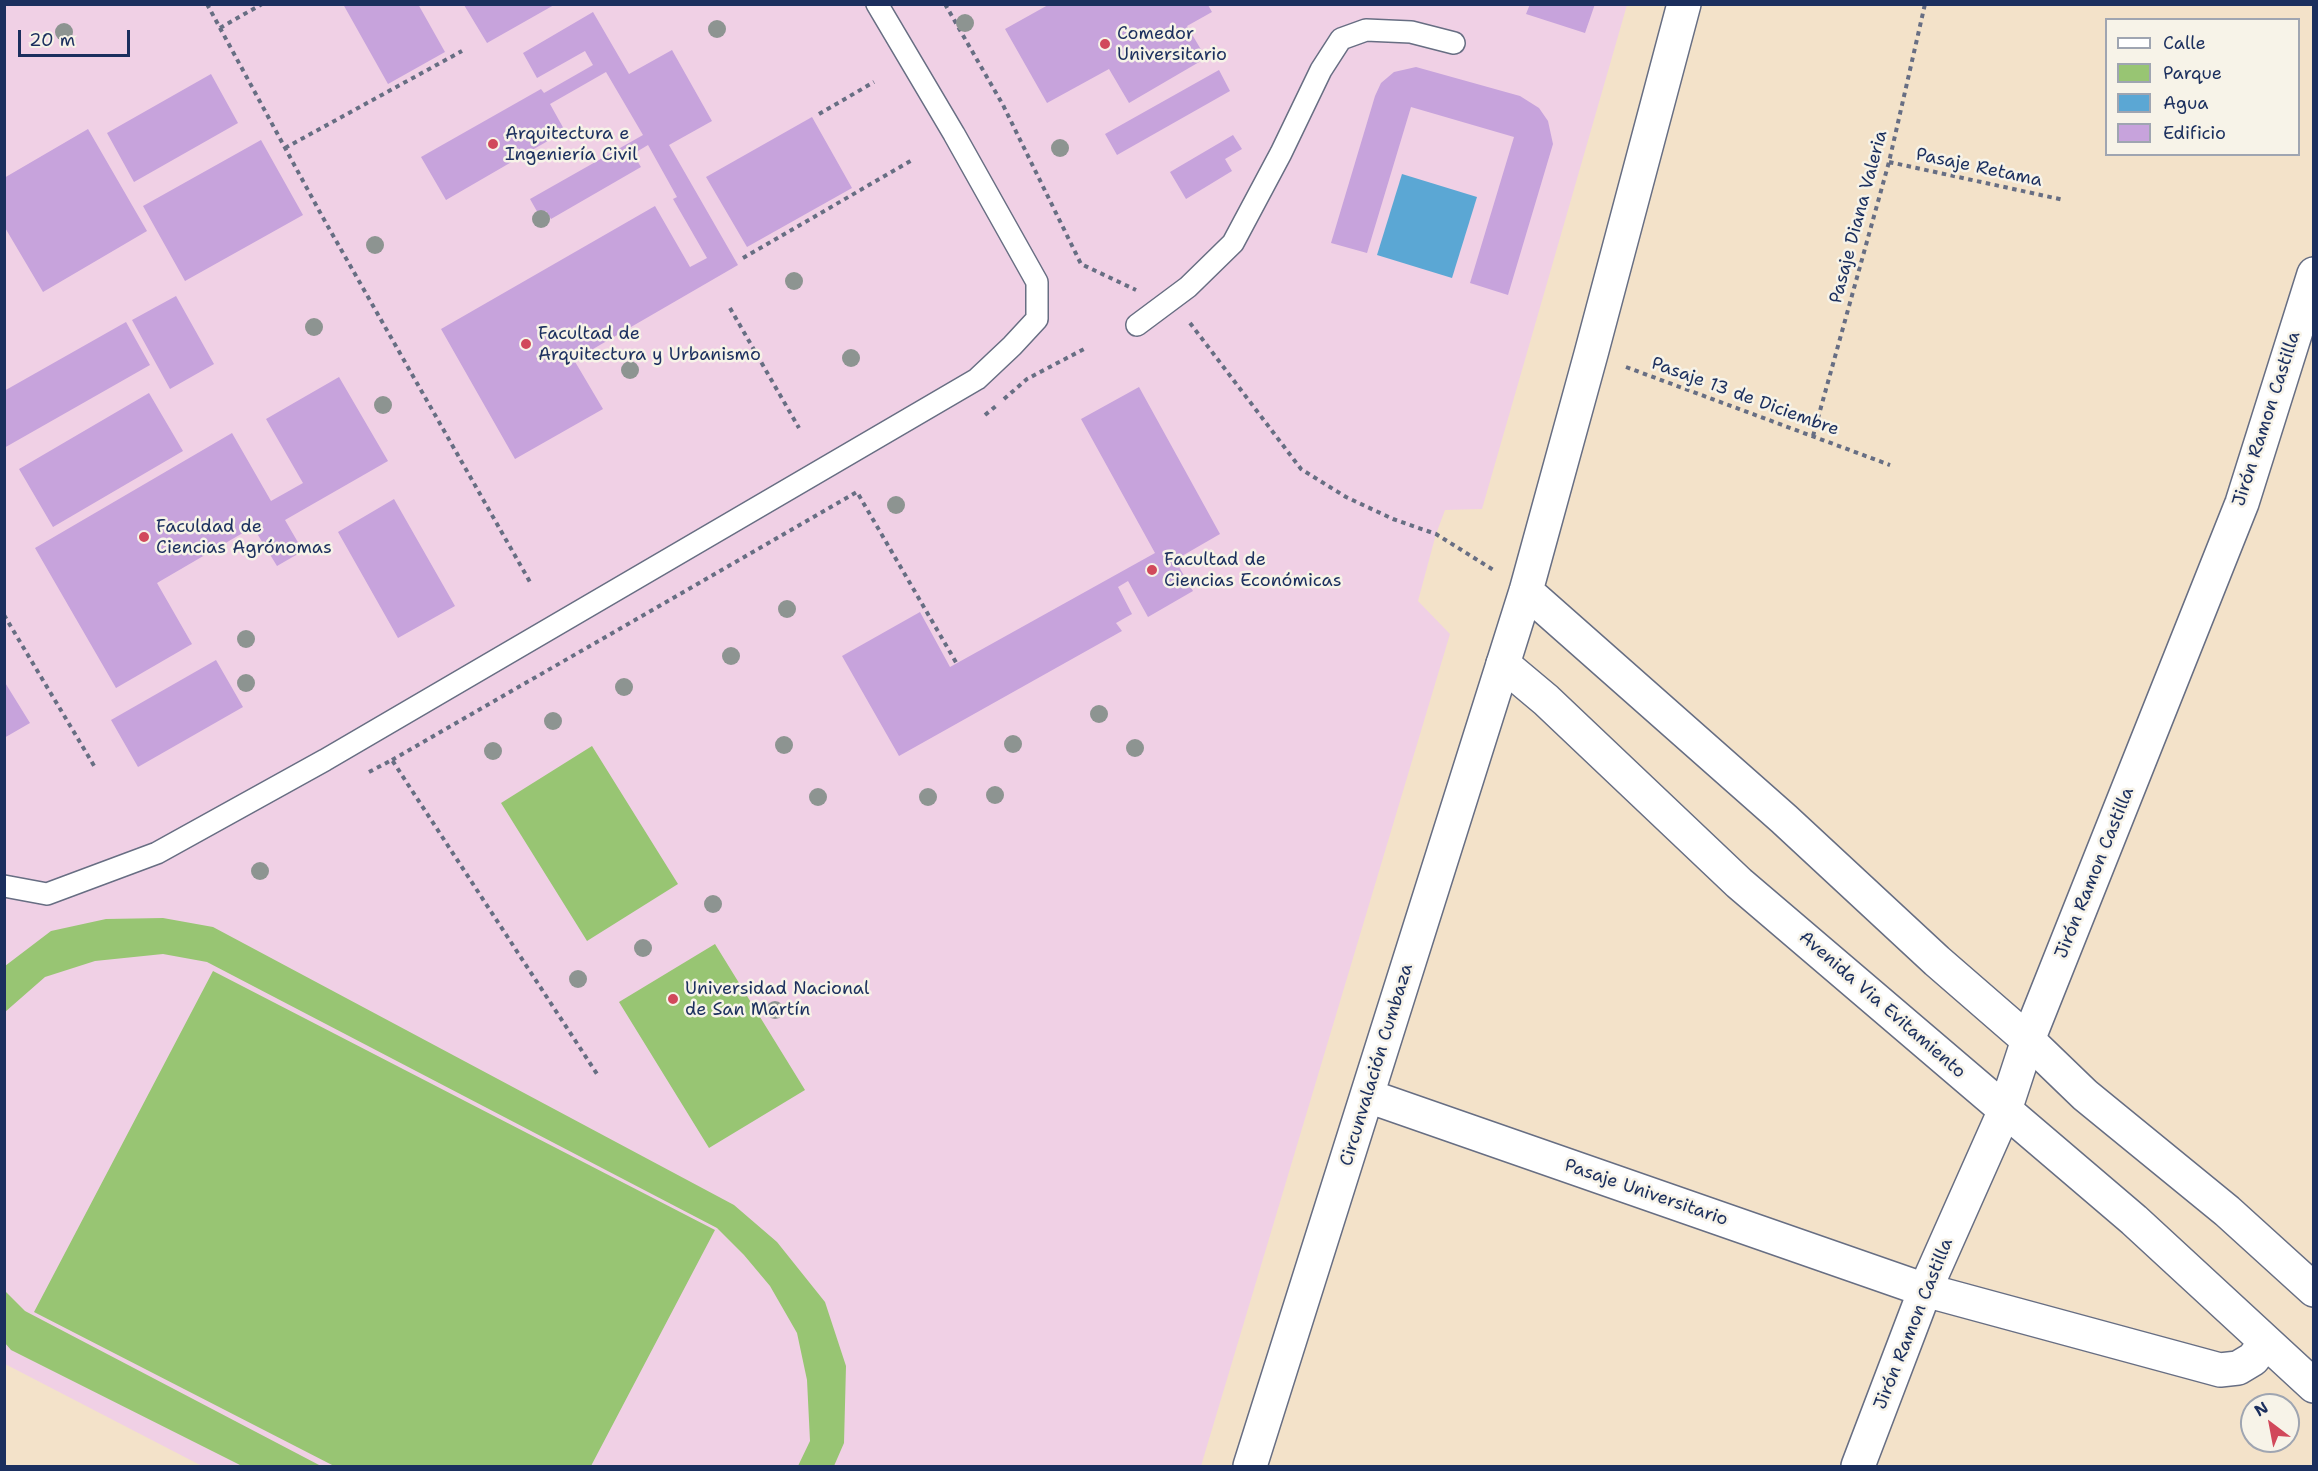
<!DOCTYPE html>
<html>
<head>
<meta charset="utf-8">
<style>
	body { margin:0 }
	#map { position:relative; width:2318px; height:1471px; overflow:hidden; background:#f3e2c9; font-family:"Shantell Sans",sans-serif }
	canvas { display:block }
	.frame { position:absolute; inset:0; border:6px solid #1b2f5e; pointer-events:none }
	.legend { position:absolute; left:2105px; top:18px; width:195px; height:138px; box-sizing:border-box; background:#f7f3e8; border:2px solid #9fa5b1; margin:0; padding:8px 10px; list-style:none; font-size:18px; color:#1b2f5e }
	.legend li { display:flex; align-items:center; gap:12px; height:30px }
	.legend b { width:30px; border:2px solid #9fa5b1 }
	.north { position:absolute; left:2240px; top:1393px; width:60px; height:60px; box-sizing:border-box; background:#f7f3e8; border:2px solid #9fa5b1; border-radius:50%; rotate:328deg; font-size:16px; font-weight:700; line-height:24px; text-align:center; color:#1b2f5e }
	.north::after { content:''; display:block; margin:auto; width:21px; height:27px; background:#d1495b; clip-path:polygon(50% 0,100% 100%,50% 72%,0 100%) }
	.scale { position:absolute; left:18px; top:30px; width:112px; height:27px; box-sizing:border-box; border:3px solid #1b2f5e; border-top:0; padding-left:8px; font-size:18px; line-height:21px; white-space:nowrap; color:#1b2f5e; -webkit-text-stroke:4px #f7f3e8; paint-order:stroke }
</style>
</head>
<body>
<div id="map">
<canvas width="2318" height="1471"></canvas>
<div class="frame"></div>
<ul class="legend">
<li><b style="height:8px;background:#fff"></b>Calle</li>
<li><b style="height:16px;background:#98c573"></b>Parque</li>
<li><b style="height:16px;background:#5ba7d4"></b>Agua</li>
<li><b style="height:16px;background:#c7a3dc"></b>Edificio</li>
</ul>
<div class="north">N</div>
<div class="scale">20 m</div>
</div>
<script>
const ctx = document.querySelector('canvas').getContext('2d');
ctx.lineJoin = 'round';
function fillPath(path, color) {
  ctx.fillStyle = color;
  ctx.fill(path, 'evenodd');
}
function shape(rows) {
  const path = new Path2D();
  for (const r of rows) {
    path.moveTo(r[0], r[1]);
    for (let i = 2; i < r.length; i += 2) path.lineTo(r[i], r[i + 1]);
  }
  return path;
}
function strokePath(path, color, width, dash) {
  ctx.strokeStyle = color;
  ctx.lineWidth = width;
  ctx.lineCap = dash ? 'butt' : 'round';
  ctx.setLineDash(dash || []);
  ctx.stroke(path);
}
function drawText(font, color, halo, rows, align = 'center') {
  ctx.font = font + ' "Shantell Sans",sans-serif';
  ctx.lineWidth = 5;
  ctx.setLineDash([]);
  ctx.textBaseline = 'middle';
  ctx.strokeStyle = halo;
  ctx.fillStyle = color;
  for (const [text, x, y, turn = 0] of rows) {
    ctx.save();
    ctx.translate(x, y);
    ctx.rotate((+turn || 0) * Math.PI / 180);
    ctx.textAlign = isNaN(turn) ? turn : align;
    if (halo) ctx.strokeText(text, 0, 0);
    ctx.fillText(text, 0, 0);
    ctx.restore();
  }
}
const built = shape([
	[4,5,1627,5,1482,509,1445,510,1436,534,1418,601,1450,634,1201,1466,202,1466,5,1364]
]);
const green = shape([
	[592,746,678,884,587,941,501,803],
	[163,918,213,927,734,1205,777,1242,825,1302,846,1366,844,1443,834,1466,798,1466,810,1441,807,1380,797,1333,770,1286,744,1255,717,1228,207,962,163,954,95,961,45,977,5,1012,5,966,51,931,106,919],
	[715,944,805,1090,709,1148,619,1002],
	[213,971,715,1230,591,1466,334,1466,34,1312],
	[5,1291,25,1311,321,1466,242,1466,11,1350,5,1343]
]);
const water = shape([
	[1402,174,1477,197,1452,278,1377,255]
]);
const building = shape([
	[343,4,418,4,445,52,388,84],
	[1530,4,1595,4,1585,33,1526,14],
	[464,5,554,5,487,43],
	[1048,5,1208,5,1212,12,1187,26,1206,58,1129,103,1109,69,1047,103,1005,29],
	[593,12,629,74,672,50,712,121,669,145,738,265,574,360,603,409,515,459,441,329,655,206,690,267,707,258,673,199,677,197,648,145,633,154,641,167,551,219,546,211,539,215,530,199,643,135,606,72,550,104,565,131,446,200,421,157,541,89,544,93,593,65,585,51,537,78,523,53],
	[1416,67,1520,96,1539,108,1548,121,1553,144,1508,295,1470,283,1514,137,1411,107,1367,253,1331,243,1375,96,1381,83,1394,72],
	[1219,70,1230,91,1117,155,1105,134],
	[211,74,238,123,134,182,107,133],
	[812,117,852,188,747,247,706,177],
	[88,129,147,231,43,292,4,226,4,178],
	[1233,135,1242,149,1225,159,1232,171,1186,199,1170,172],
	[261,140,303,215,185,281,143,206],
	[176,296,214,364,170,389,132,320],
	[126,322,150,365,4,448,4,391],
	[339,377,388,461,285,520,303,551,277,566,253,527,157,583,192,644,116,688,35,548,232,433,271,501,303,483,266,419],
	[1139,387,1220,534,1175,560,1193,591,1148,617,1128,581,1118,587,1132,614,1116,623,1122,631,899,756,842,656,920,612,950,667,1155,553,1081,419],
	[149,393,183,451,53,527,19,469],
	[394,499,455,606,398,638,338,532],
	[216,660,243,707,138,767,111,720],
	[4,681,30,723,4,738]
]);
const path = shape([
	[207,4,322,216,530,582],
	[945,4,1003,105,1081,264,1136,290],
	[220,28,262,4],
	[819,114,874,82],
	[285,148,462,51],
	[1889,162,2064,200],
	[743,258,914,159],
	[730,308,799,428],
	[1190,323,1301,469,1346,497,1393,519,1436,534,1495,571],
	[1626,367,1890,465],
	[1004,399,1027,379,1084,349],
	[985,415,996,406],
	[1813,436,1889,162,1925,4],
	[4,615,96,769],
	[392,760,857,492,957,664],
	[369,772,392,760,599,1077]
]);
const service = shape([
	[1137,325,1188,287,1233,243,1281,153,1321,70,1341,39,1366,30,1411,32,1454,43],
	[4,886,47,894,157,853,325,760,977,379,1012,346,1037,319,1037,282,954,134,877,4]
]);
const minor = shape([
	[1368,1096,1925,1290,2220,1370,2238,1368,2253,1359,2265,1343],
	[1250,1466,1503,664],
	[1858,1466,1925,1290,2005,1110,2028,1040,2242,503,2314,274]
]);
const tertiary = shape([
	[1684,4,1591,354,1526,591,1503,664,1546,700,1739,883,2134,1220,2314,1386],
	[1526,591,1784,819,1937,961,2028,1040,2085,1095,2227,1211,2314,1290]
]);
const trees = [
	[965,23],
	[717,29],
	[64,32],
	[1060,148],
	[541,219],
	[375,245],
	[794,281],
	[314,327],
	[851,358],
	[630,370],
	[383,405],
	[896,505],
	[787,609],
	[246,639],
	[731,656],
	[246,683],
	[624,687],
	[1099,714],
	[553,721],
	[1013,744],
	[784,745],
	[1135,748],
	[493,751],
	[995,795],
	[818,797],
	[928,797],
	[260,871],
	[713,904],
	[643,948],
	[578,979],
	[775,1010]
];
const markers = [
	[1105,44,6,"#d1495b"],
	[493,144,6,"#d1495b"],
	[526,344,6,"#d1495b"],
	[144,537,6,"#d1495b"],
	[1152,570,6,"#d1495b"],
	[673,999,6,"#d1495b"]
];
const poiNames = [
	["Comedor",1117,34],
	["Universitario",1117,55],
	["Arquitectura e",505,134],
	["Ingeniería Civil",505,155],
	["Facultad de",538,334],
	["Arquitectura y Urbanismo",538,355],
	["Faculdad de",156,527],
	["Ciencias Agrónomas",156,548],
	["Facultad de",1164,560],
	["Ciencias Económicas",1164,581],
	["Universidad Nacional",685,989],
	["de San Martín",685,1010]
];
const streetNames = [
	["Pasaje Retama",1979,168,12],
	["Pasaje Diana Valeria",1859,217,-75],
	["Pasaje 13 de Diciembre",1745,397,20],
	["Jirón Ramon Castilla",2267,419,-72],
	["Jirón Ramon Castilla",2095,873,-68],
	["Avenida Via Evitamiento",1882,1005,41],
	["Circunvalación Cumbaza",1377,1065,-73],
	["Pasaje Universitario",1646,1193,19],
	["Jirón Ramon Castilla",1914,1324,-68]
];
fillPath(built, '#f0d0e5');
fillPath(green, '#98c573');
fillPath(water, '#5ba7d4');
fillPath(building, '#c7a3dc');
strokePath(service, '#676e83', 24);
strokePath(minor, '#676e83', 36);
strokePath(tertiary, '#676e83', 36);
strokePath(path, '#676e83', 4, [4.5, 4.5]);
strokePath(service, '#fff', 21);
strokePath(minor, '#fff', 33);
strokePath(tertiary, '#fff', 33);
ctx.fillStyle = '#8d9491';
for (const [x, y] of trees) {
  ctx.beginPath();
  ctx.arc(x, y, 9, 0, 2 * Math.PI);
  ctx.fill();
}
for (const [x, y, r, color] of markers) {
  const dot = new Path2D();
  dot.arc(x, y, r, 0, 2 * Math.PI);
  ctx.fillStyle = color;
  ctx.fill(dot);
  strokePath(dot, '#f7f3e8', 2);
}
drawText('18px', '#1b2f5e', '#f7f3e8', poiNames, 'left');
drawText('18px', '#1b2f5e', '#f7f3e8', streetNames);
</script>
</body>
</html>
